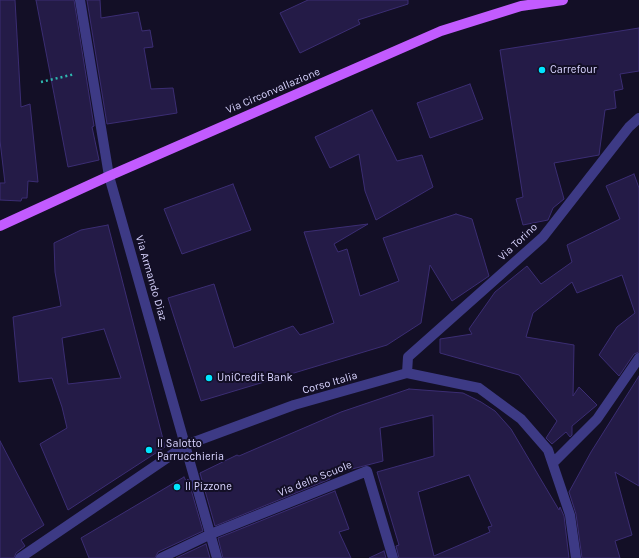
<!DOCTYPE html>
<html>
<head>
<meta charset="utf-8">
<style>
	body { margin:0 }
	canvas { display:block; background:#130f26 }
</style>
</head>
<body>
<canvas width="639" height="558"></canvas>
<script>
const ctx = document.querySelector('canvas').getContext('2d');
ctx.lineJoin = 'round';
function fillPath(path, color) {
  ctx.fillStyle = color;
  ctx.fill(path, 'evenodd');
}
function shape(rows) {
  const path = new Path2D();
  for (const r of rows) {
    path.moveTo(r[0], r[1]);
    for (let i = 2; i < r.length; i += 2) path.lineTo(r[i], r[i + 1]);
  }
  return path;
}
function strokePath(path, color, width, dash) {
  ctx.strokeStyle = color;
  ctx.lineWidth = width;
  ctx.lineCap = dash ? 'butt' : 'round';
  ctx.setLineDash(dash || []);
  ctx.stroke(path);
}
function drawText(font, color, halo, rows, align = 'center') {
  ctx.font = font + ' Karla,sans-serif';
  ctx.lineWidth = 4;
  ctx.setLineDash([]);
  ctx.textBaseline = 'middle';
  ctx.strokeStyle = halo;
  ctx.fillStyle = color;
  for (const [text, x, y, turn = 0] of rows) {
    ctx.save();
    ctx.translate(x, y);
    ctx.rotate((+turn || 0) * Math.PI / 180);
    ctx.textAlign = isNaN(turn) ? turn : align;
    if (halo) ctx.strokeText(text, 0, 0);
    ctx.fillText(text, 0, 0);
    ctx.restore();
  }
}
const building = shape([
	[0,0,15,0,21,107,30,104,38,182,28,181,27,198,22,198,21,201,0,200,0,183,5,183,0,141,0,0],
	[36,0,74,0,94,126,92,127,99,160,68,167,36,0],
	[87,0,100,0,101,18,138,12,142,31,150,30,153,47,144,48,151,89,173,88,177,113,107,124,87,0],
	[308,0,408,0,408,4,358,20,360,24,300,53,280,13,308,0],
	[639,28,639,71,620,74,623,89,614,91,616,108,605,110,599,155,554,163,564,199,553,208,548,220,523,225,516,199,523,197,500,50,639,28],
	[470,84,483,119,430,138,417,103,470,84],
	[372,110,397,161,422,155,433,187,376,220,365,191,359,154,330,168,315,137,372,110],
	[634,174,639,188,639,352,634,354,619,376,599,355,617,327,635,313,622,275,577,293,572,282,533,313,526,337,574,345,573,396,579,387,597,405,572,426,572,435,570,437,566,432,552,444,546,438,557,421,519,375,440,353,440,339,472,334,469,329,495,292,527,266,541,284,572,262,567,245,620,219,606,186,634,174],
	[233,184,251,230,182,254,164,209,233,184],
	[456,214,472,219,489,276,452,301,430,265,421,323,387,345,201,401,168,298,214,284,234,348,293,326,300,335,334,323,304,232,368,224,334,244,338,252,347,249,360,296,399,281,383,238,456,214],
	[108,225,165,447,68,510,40,444,67,428,62,407,52,378,19,382,13,317,61,306,55,272,54,243,81,230,108,225],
	[104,329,121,378,68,384,62,338,104,329],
	[639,376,639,486,615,472,632,535,615,541,620,558,582,558,576,514,569,492,591,452,639,376],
	[409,389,463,393,481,402,495,411,511,429,559,510,560,507,564,516,569,558,399,558,396,546,399,545,377,472,434,456,433,415,380,428,383,461,329,475,330,479,215,526,200,473,237,455,239,456,341,412,409,389],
	[469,475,492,526,488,527,490,532,434,556,418,492,469,475],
	[0,441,44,525,21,540,25,546,16,553,14,558,0,558,0,441],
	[184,477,186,481,188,479,203,531,158,552,155,558,89,558,81,538,184,477],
	[335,491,349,529,339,532,351,558,223,558,218,538,335,491],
	[206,544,210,558,176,558,206,544],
	[384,551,386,558,369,558,384,551]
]);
const path = shape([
	[41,82,75,74]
]);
const street = shape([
	[80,0,109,176,217,558],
	[407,373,408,357,543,237,629,127,639,118],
	[553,463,597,419,639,358],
	[20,558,186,445,294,405,407,373,479,388,521,419,548,450,570,515,576,558],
	[161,558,211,534,367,471,393,558]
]);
const primary = shape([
	[0,226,109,176,441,31,521,6,563,0]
]);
const markers = [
	[542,70,4,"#00e5ff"],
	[209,378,4,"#00e5ff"],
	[149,450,4,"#00e5ff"],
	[177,487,4,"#00e5ff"]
];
const poiNames = [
	["Carrefour",550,70],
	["UniCredit Bank",217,378],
	["Il Salotto",157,444],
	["Parrucchieria",157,457],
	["Il Pizzone",185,487]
];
const streetNames = [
	["Via Circonvallazione",273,91,-23],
	["Via Torino",518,242,-43],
	["Via Armando Diaz",151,278,74],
	["Corso Italia",330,383,-16],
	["Via delle Scuole",315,479,-22]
];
fillPath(building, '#241b47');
strokePath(building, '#3b2d73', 1);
strokePath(path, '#2fb8b0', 2.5, [2, 3]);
strokePath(street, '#3d3a85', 10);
strokePath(primary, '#c25bff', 10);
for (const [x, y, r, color] of markers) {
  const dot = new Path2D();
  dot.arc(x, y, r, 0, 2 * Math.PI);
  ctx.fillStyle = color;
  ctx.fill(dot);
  strokePath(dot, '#130f26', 1.5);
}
drawText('11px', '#d9d4ff', '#130f26', poiNames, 'left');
drawText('11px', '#d9d4ff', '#130f26', streetNames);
</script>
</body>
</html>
